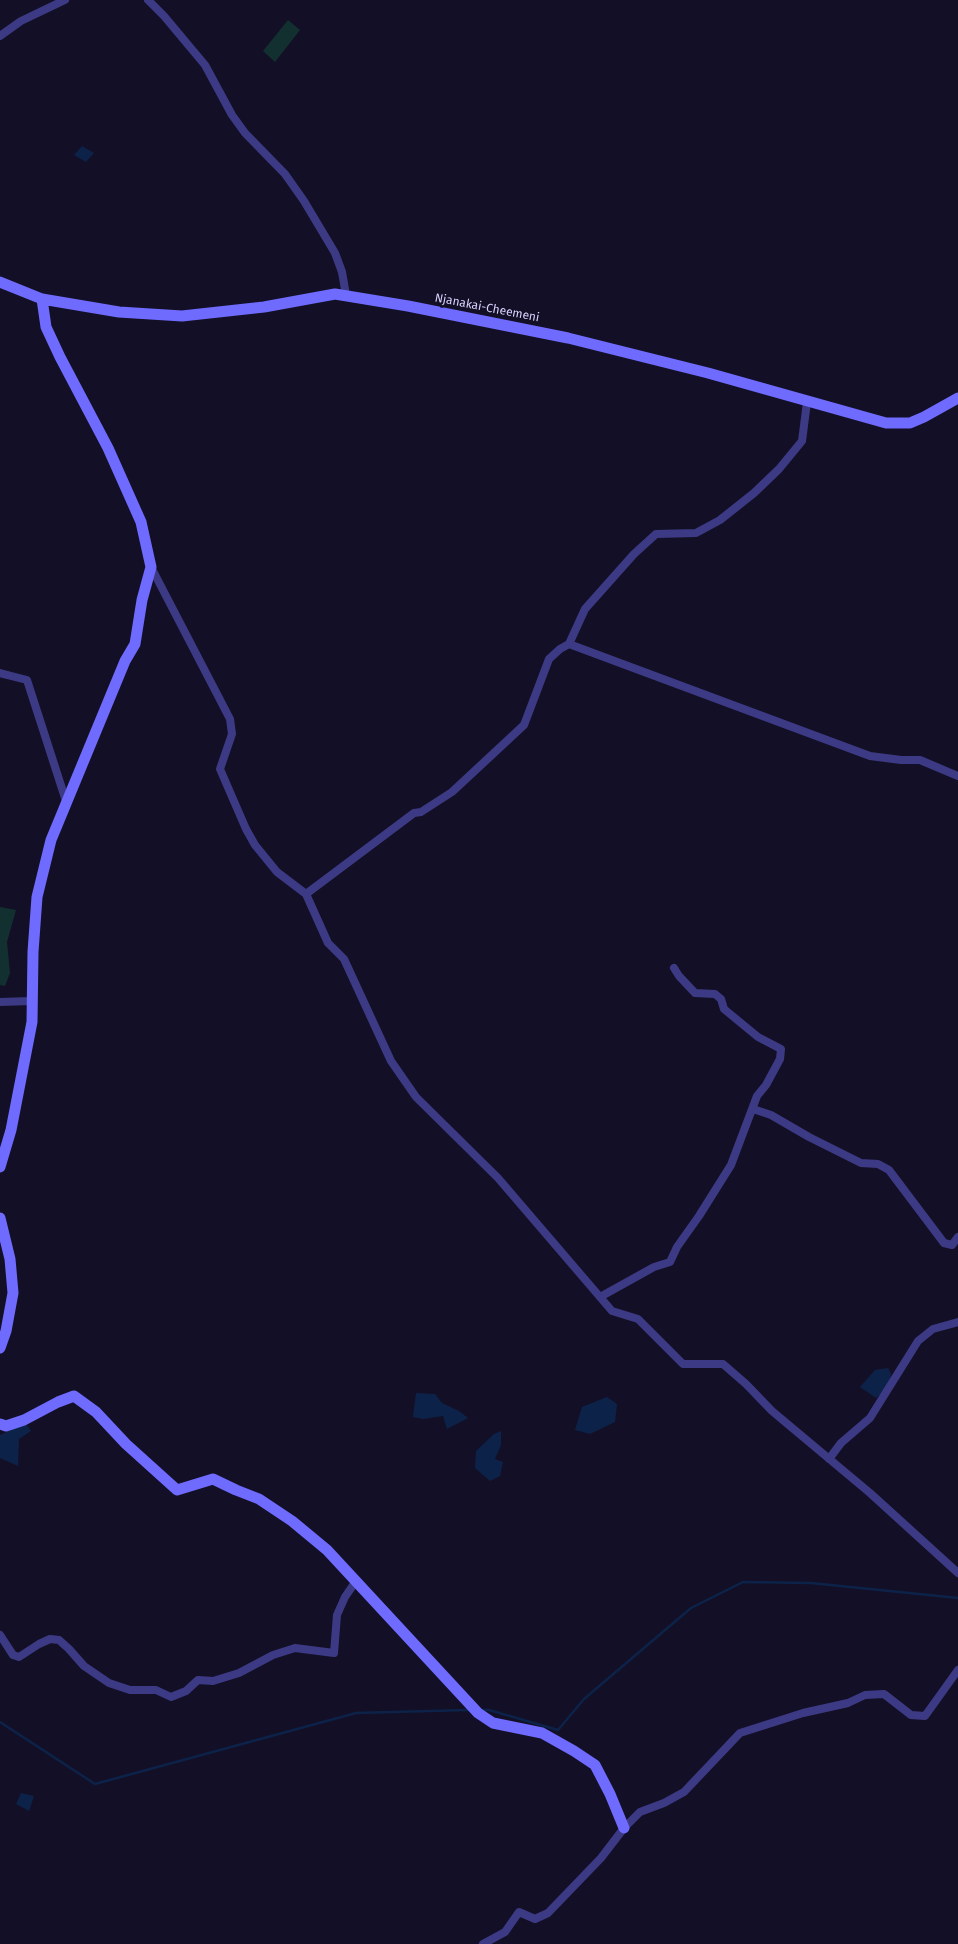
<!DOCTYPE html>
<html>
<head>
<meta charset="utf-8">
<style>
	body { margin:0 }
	canvas { display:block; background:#130f26 }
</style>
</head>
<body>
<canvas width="958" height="1944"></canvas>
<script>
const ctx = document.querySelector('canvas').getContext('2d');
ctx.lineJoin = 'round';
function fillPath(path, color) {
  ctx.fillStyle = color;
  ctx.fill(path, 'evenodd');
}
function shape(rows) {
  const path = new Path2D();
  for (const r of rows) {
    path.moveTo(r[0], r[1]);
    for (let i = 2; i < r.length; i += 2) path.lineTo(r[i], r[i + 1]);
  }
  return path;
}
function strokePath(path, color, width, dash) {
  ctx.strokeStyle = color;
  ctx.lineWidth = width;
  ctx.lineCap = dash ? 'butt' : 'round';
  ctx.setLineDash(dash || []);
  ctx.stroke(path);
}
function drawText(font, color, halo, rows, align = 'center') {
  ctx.font = font + ' "Fira Sans",sans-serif';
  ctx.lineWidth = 5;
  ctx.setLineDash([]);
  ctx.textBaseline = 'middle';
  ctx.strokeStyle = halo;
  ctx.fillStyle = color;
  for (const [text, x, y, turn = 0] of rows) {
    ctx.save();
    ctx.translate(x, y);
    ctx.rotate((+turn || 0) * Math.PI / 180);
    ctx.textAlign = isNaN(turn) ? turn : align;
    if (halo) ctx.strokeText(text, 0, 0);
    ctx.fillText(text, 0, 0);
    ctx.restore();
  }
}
const green = shape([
	[288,20,300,30,275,62,263,51],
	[0,907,16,910,7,942,10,973,5,986,0,985]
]);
const water = shape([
	[82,146,94,153,86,162,74,155],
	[888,1368,891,1374,889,1388,876,1398,860,1387,875,1370],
	[416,1393,435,1394,442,1403,459,1411,468,1418,447,1429,443,1416,423,1419,413,1417],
	[607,1397,617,1404,615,1422,590,1434,575,1430,582,1407],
	[27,1425,31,1431,19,1439,18,1466,0,1458,0,1435,17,1427],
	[501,1431,501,1445,495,1459,503,1462,500,1476,490,1481,475,1468,476,1451,494,1434],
	[21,1793,34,1796,29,1811,16,1804]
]);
const stream = shape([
	[483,1710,489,1710,558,1730,584,1699,691,1608,743,1582,811,1583,958,1598],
	[0,1722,95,1784,356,1713,467,1710]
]);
const street = shape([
	[148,0,164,16,205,65,232,115,245,133,285,174,304,201,335,253,342,272,346,295],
	[0,36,21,21,65,0],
	[151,567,230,719,232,734,220,769,246,829,255,845,277,872,306,894,328,943,344,959,391,1061,416,1097,498,1178,612,1311,638,1319,683,1364,723,1364,746,1384,772,1411,870,1493,958,1573],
	[569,644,870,756,901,760,920,760,958,776],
	[0,673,27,680,66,801],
	[306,894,414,813,421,812,452,792,524,725,549,659,560,649,569,644,585,609,634,554,656,534,696,533,720,520,754,493,779,469,802,441,807,402],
	[0,1002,32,1001],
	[753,1109,771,1115,809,1137,861,1163,878,1164,889,1170,944,1243,952,1245,958,1237],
	[600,1297,654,1267,670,1262,677,1247,699,1216,731,1165,757,1096,766,1085,780,1059,781,1049,758,1037,724,1009,721,999,715,994,695,993,679,976,674,968],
	[829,1459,841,1443,870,1418,918,1341,933,1329,958,1322],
	[0,1635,13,1655,19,1657,39,1644,50,1639,59,1640,69,1649,84,1666,109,1683,130,1690,156,1690,171,1697,186,1691,198,1680,213,1681,239,1673,273,1655,295,1648,334,1653,337,1615,345,1597,356,1581],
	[483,1944,505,1932,519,1912,535,1919,548,1913,601,1858,624,1828,640,1812,664,1803,684,1792,740,1733,803,1713,848,1703,865,1695,884,1694,911,1715,925,1716,958,1670]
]);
const secondary = shape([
	[0,282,42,299,119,312,182,316,264,307,335,294,408,306,568,338,708,373,886,423,910,423,924,417,958,398],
	[0,1167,11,1130,32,1022,33,952,37,897,51,840,125,661,135,644,142,600,151,567,141,522,108,448,60,357,46,327,42,299],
	[0,1218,10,1259,13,1293,6,1331,0,1348],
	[0,1424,6,1426,24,1420,58,1402,74,1396,96,1412,126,1444,177,1490,213,1479,236,1490,259,1499,292,1521,327,1550,478,1713,493,1723,542,1733,574,1751,595,1765,610,1794,624,1828]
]);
const streetNames = [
	["Njanakai-Cheemeni",487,308,11]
];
fillPath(green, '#12302f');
fillPath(water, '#0c2248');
strokePath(stream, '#0c2248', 2.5);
strokePath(street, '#3d3a85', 8);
strokePath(secondary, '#6f6bff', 11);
drawText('12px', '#d9d4ff', '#130f26', streetNames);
</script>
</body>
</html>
